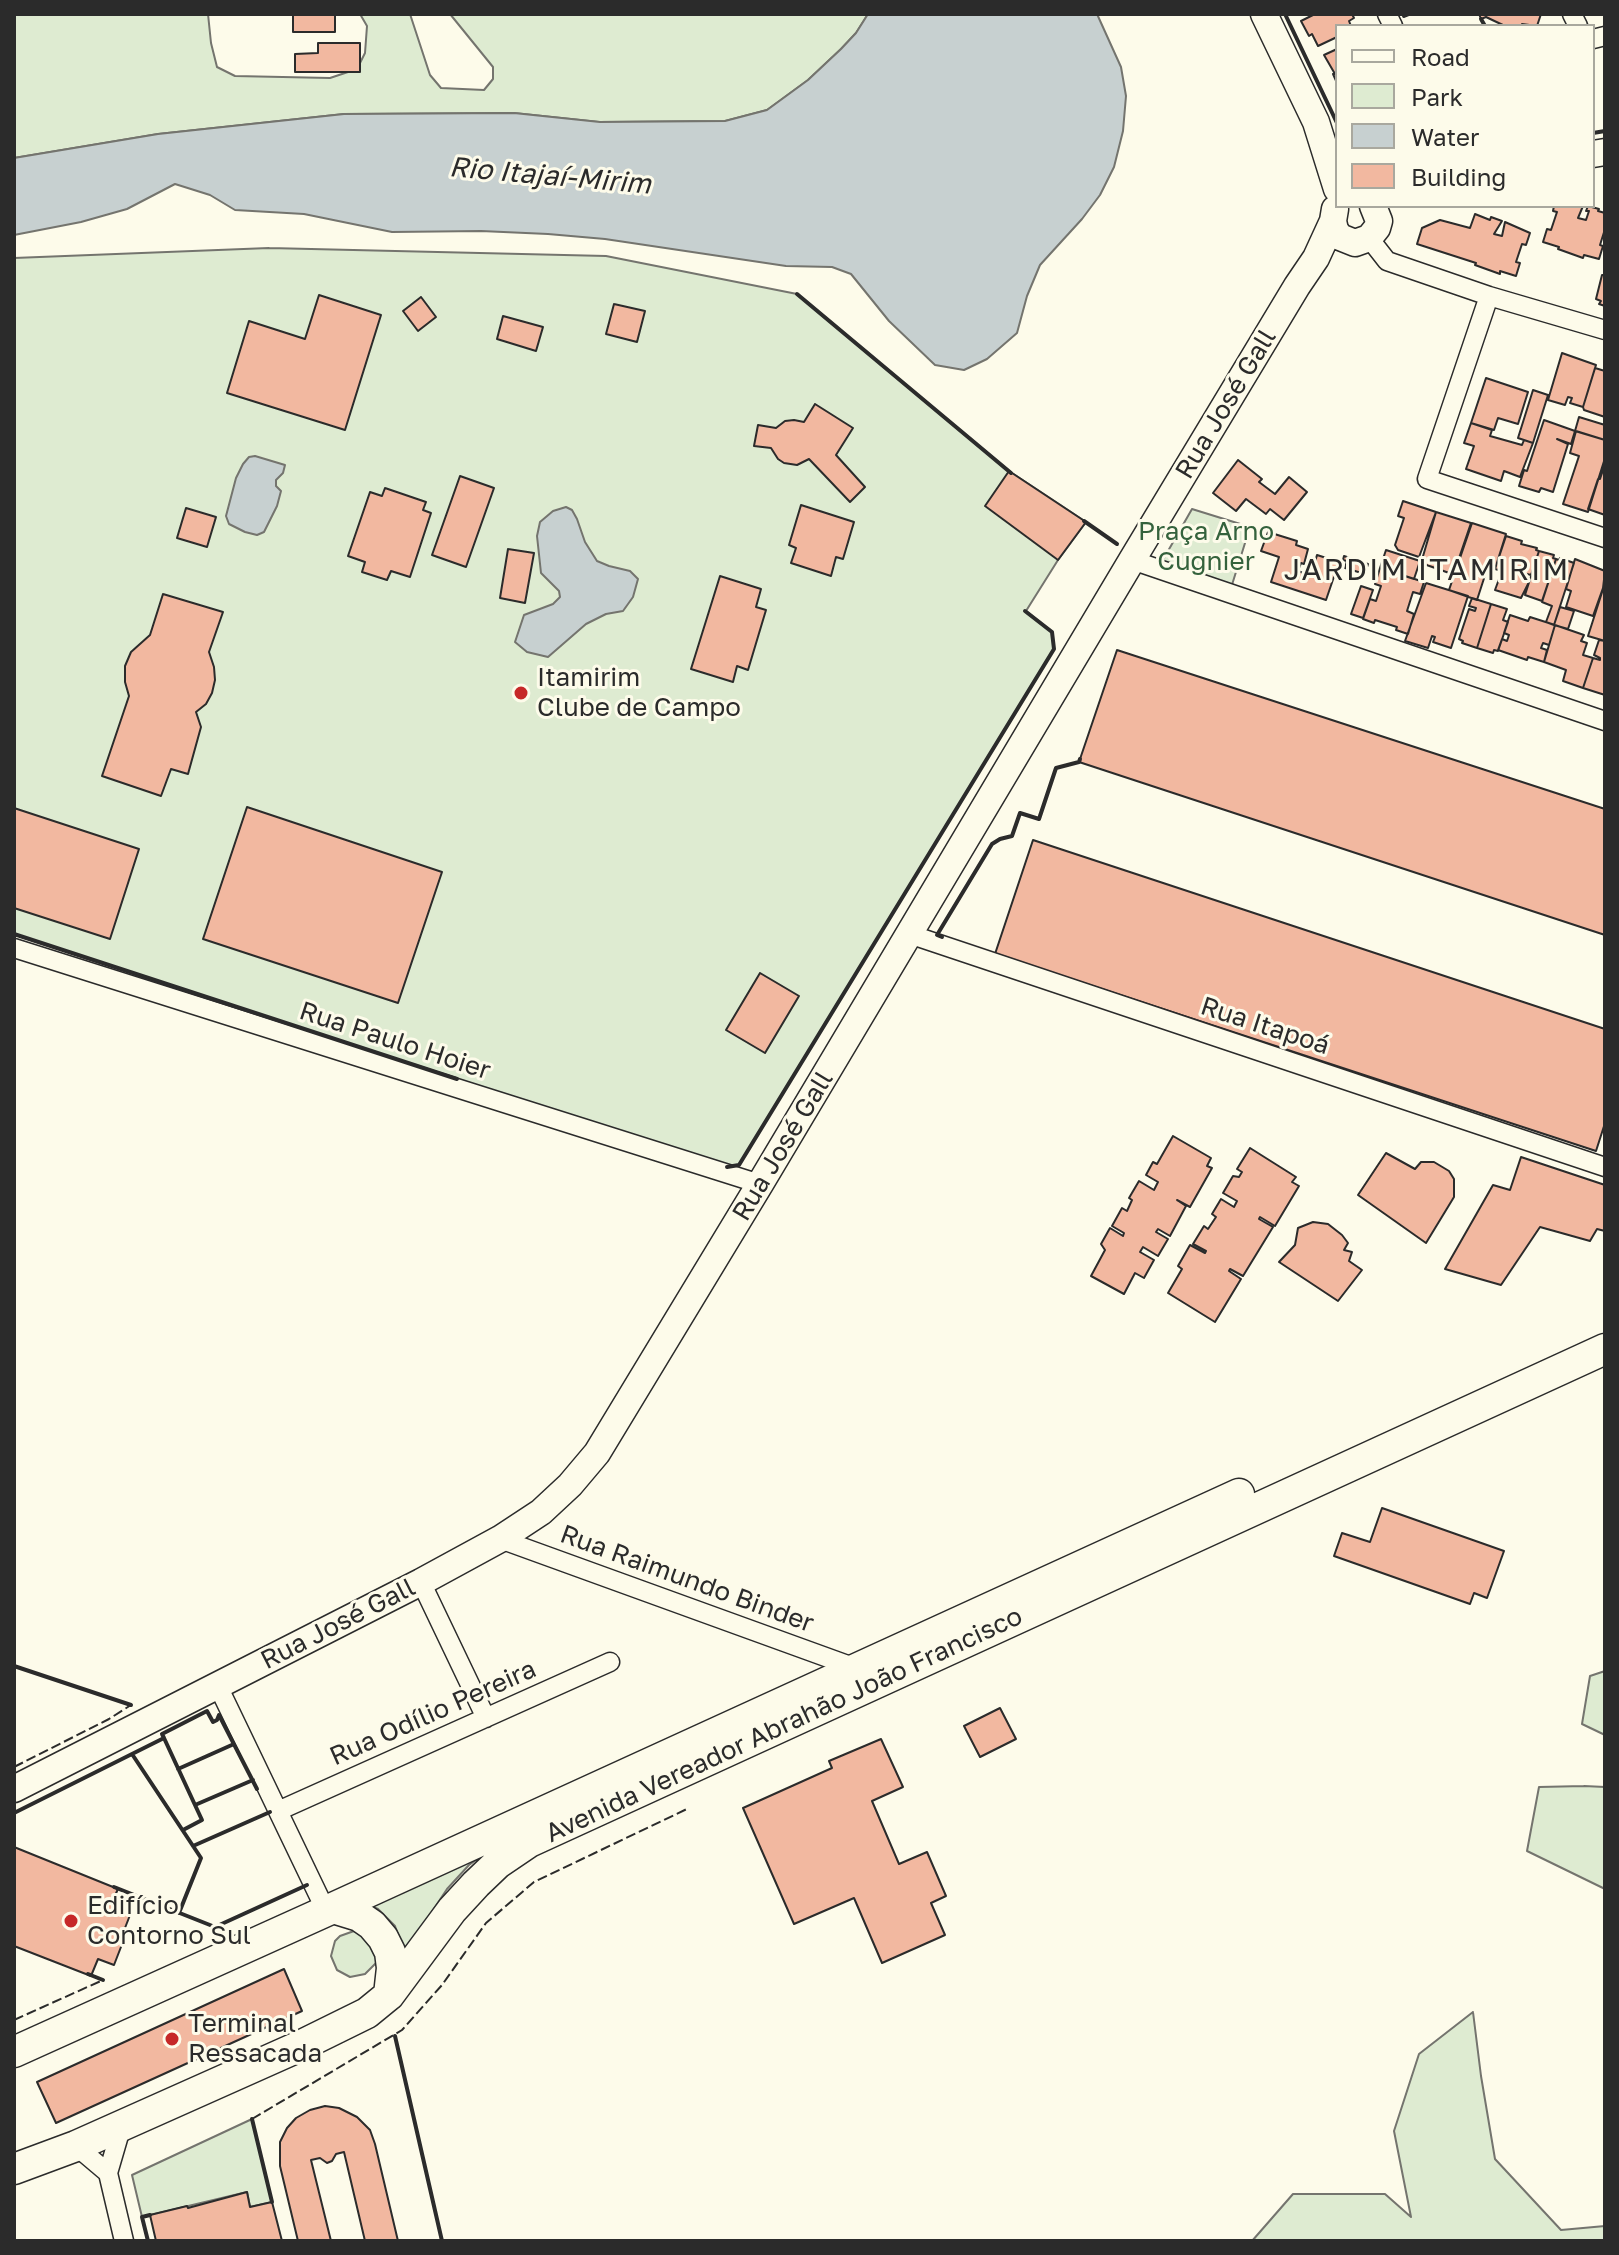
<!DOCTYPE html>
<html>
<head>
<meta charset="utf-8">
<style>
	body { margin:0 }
	#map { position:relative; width:1619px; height:2255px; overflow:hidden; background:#fdfbea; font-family:"Golos Text",sans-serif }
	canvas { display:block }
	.frame { position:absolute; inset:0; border:16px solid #2b2b2b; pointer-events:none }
	.legend { position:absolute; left:1335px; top:24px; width:260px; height:184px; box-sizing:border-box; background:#fdfbea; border:2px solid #a9a89e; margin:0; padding:10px 14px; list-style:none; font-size:24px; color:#2b2b2b }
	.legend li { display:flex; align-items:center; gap:16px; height:40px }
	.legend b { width:40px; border:2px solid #a9a89e }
</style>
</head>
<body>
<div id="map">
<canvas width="1619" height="2255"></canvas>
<div class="frame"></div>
<ul class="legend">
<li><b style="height:10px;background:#fdfbea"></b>Road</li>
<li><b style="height:22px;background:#deebd1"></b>Park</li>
<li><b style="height:22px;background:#c7d0d0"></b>Water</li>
<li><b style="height:22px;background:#f2b8a0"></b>Building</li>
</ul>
</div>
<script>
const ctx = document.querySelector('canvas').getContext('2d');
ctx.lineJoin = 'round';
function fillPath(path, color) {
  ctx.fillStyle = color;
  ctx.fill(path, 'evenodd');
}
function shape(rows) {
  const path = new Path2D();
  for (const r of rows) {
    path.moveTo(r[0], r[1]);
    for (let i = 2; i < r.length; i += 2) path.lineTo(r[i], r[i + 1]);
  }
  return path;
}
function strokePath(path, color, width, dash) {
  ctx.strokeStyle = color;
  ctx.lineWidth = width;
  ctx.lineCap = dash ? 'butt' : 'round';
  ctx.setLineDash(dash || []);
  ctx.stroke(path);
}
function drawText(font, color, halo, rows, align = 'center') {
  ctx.font = font + ' "Golos Text",sans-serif';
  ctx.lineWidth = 6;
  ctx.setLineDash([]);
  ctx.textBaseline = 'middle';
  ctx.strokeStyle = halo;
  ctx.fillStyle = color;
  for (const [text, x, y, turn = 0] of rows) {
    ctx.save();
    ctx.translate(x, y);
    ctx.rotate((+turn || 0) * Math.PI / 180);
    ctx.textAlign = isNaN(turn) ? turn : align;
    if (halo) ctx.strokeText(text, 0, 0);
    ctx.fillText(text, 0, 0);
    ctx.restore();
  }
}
const green = shape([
	[14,14,208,14,211,43,217,67,235,76,330,78,357,69,365,53,367,26,360,14,410,14,430,75,441,88,484,90,493,79,493,67,450,14,868,14,856,33,841,49,808,80,767,110,725,121,599,122,514,113,344,114,158,134,14,158,14,14],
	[269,248,606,256,797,294,1009,471,1086,522,1058,560,1026,611,1052,632,1054,649,739,1165,729,1168,14,934,14,258,269,248],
	[1192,509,1250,527,1231,588,1160,565,1192,509],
	[1605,1671,1605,1735,1582,1724,1590,1676,1605,1671],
	[1584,1786,1605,1787,1605,1889,1527,1851,1539,1787,1584,1786],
	[503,1841,469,1865,447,1889,408,1948,402,1946,395,1926,378,1909,362,1902,503,1841],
	[354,1931,361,1932,377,1955,376,1963,365,1974,350,1977,337,1970,331,1956,335,1941,340,1936,354,1931],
	[1473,2012,1481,2076,1495,2159,1561,2230,1605,2226,1605,2241,1252,2241,1293,2194,1385,2194,1411,2217,1394,2131,1419,2054,1473,2012],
	[252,2119,272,2202,250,2207,247,2192,142,2217,132,2175,252,2119]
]);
const water = shape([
	[868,14,1097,14,1121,67,1126,96,1123,131,1114,167,1100,195,1082,219,1040,265,1027,296,1017,333,987,359,964,370,935,365,889,321,851,274,832,267,786,266,605,239,548,234,481,231,392,232,304,214,235,210,210,195,175,184,127,209,81,222,14,235,14,158,158,134,344,114,514,113,600,122,725,121,767,110,808,80,841,49,856,33,868,14],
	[255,456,285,465,283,473,276,480,276,486,281,491,277,506,264,532,257,535,245,532,229,524,226,516,236,478,243,464,249,457,255,456],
	[566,507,572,510,577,519,585,542,597,561,609,566,630,571,638,579,633,597,623,611,606,614,586,624,548,657,527,652,515,642,524,615,553,604,560,597,559,591,541,573,537,536,540,522,553,511,566,507]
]);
const building = shape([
	[293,14,335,14,335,32,293,32,293,14],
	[1315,14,1352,14,1354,18,1349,21,1351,26,1337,26,1337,37,1318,46,1312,34,1309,36,1301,21,1315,14],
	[1479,14,1541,14,1537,26,1522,24,1521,26,1505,26,1486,17,1481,19,1479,14],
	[318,43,360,43,360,72,295,72,295,54,318,53,318,43],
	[1337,49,1337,83,1333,74,1335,74,1324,55,1337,49],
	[1554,206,1583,206,1578,218,1586,220,1589,211,1586,211,1588,206,1599,209,1598,211,1605,213,1605,229,1600,245,1603,246,1599,259,1584,255,1583,258,1558,249,1559,247,1543,242,1547,229,1551,230,1557,212,1553,211,1554,206],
	[1475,214,1490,220,1491,217,1502,221,1494,234,1502,236,1505,222,1530,233,1526,245,1522,244,1516,262,1520,263,1516,276,1500,271,1500,274,1475,265,1476,263,1417,244,1422,228,1440,220,1470,228,1475,214],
	[1605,273,1605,306,1599,304,1601,301,1596,299,1602,275,1604,275,1605,273],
	[319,295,381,315,345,430,227,393,249,321,305,339,319,295],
	[421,297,436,317,418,331,403,311,421,297],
	[614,304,645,311,637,342,606,334,614,304],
	[503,316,543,327,536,351,497,339,503,316],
	[1562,353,1596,365,1583,407,1570,403,1572,398,1568,397,1565,405,1548,400,1562,353],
	[1595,368,1605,371,1605,417,1584,410,1583,407,1595,368],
	[1486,378,1528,392,1518,424,1498,418,1494,430,1471,423,1486,378],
	[1533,390,1548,395,1533,443,1518,438,1533,390],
	[815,404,853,428,836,455,865,487,850,502,809,459,797,465,784,463,778,459,771,448,754,446,758,425,776,428,785,421,794,420,804,422,815,404],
	[1579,417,1605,425,1605,440,1575,431,1579,417],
	[1544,420,1575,431,1571,444,1557,439,1568,444,1553,492,1541,488,1539,492,1519,486,1524,470,1527,471,1544,420],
	[1471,423,1492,430,1490,436,1522,445,1524,440,1533,443,1520,477,1504,471,1501,481,1466,469,1474,446,1464,443,1471,423],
	[1576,431,1605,440,1605,458,1588,512,1563,504,1579,456,1570,453,1576,431],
	[1238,460,1262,479,1259,482,1275,494,1289,477,1307,492,1284,520,1270,509,1266,514,1246,499,1236,511,1213,493,1238,460],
	[1604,467,1605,467,1605,515,1588,509,1598,479,1600,479,1604,467],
	[1009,471,1086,522,1058,560,985,506,1009,471],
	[460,476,494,488,466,567,432,555,460,476],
	[385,488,426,502,423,510,431,513,410,577,391,571,387,580,362,572,365,562,348,556,370,492,382,496,385,488],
	[1403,501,1436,512,1419,557,1398,550,1395,545,1404,518,1398,516,1403,501],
	[801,505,854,522,843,559,836,557,831,576,791,563,796,548,789,545,801,505],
	[186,508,216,517,207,547,177,538,186,508],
	[1436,512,1471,523,1457,564,1455,563,1452,574,1421,563,1436,512],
	[1472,523,1506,534,1495,569,1488,566,1477,600,1449,590,1472,523],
	[1268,532,1297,541,1296,545,1308,549,1304,564,1301,563,1298,571,1311,576,1317,555,1339,562,1326,600,1271,582,1279,557,1261,551,1268,532],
	[1506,536,1522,541,1521,544,1537,548,1536,550,1539,551,1531,575,1527,574,1525,579,1530,580,1521,598,1495,590,1502,571,1495,569,1506,536],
	[508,549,534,553,525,603,500,598,508,549],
	[1386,550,1420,561,1414,579,1380,568,1386,550],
	[1539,551,1554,555,1553,558,1556,559,1542,601,1525,595,1539,551],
	[1344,556,1368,564,1365,574,1345,568,1347,561,1343,560,1344,556],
	[1560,558,1574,563,1554,625,1546,622,1552,606,1542,602,1556,559,1559,560,1560,558],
	[1575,559,1605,571,1603,588,1593,616,1566,607,1571,591,1566,589,1575,559],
	[1380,568,1424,582,1420,594,1413,592,1407,611,1414,614,1408,634,1396,630,1397,627,1375,620,1374,623,1363,619,1370,599,1376,601,1381,586,1375,584,1380,568],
	[720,576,761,589,756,607,766,610,748,670,737,666,733,682,691,669,720,576],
	[1426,583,1468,596,1451,648,1433,642,1435,637,1432,636,1428,648,1405,641,1426,583],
	[1605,583,1605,641,1588,636,1605,583],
	[1361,586,1373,590,1363,618,1351,614,1361,586],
	[163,594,223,612,209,652,214,667,215,680,212,693,206,704,196,712,201,727,188,774,171,769,161,796,102,776,129,696,125,682,125,666,131,652,150,635,163,594],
	[1472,598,1491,604,1477,648,1462,643,1463,641,1459,639,1469,609,1475,611,1476,608,1469,606,1472,598],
	[1491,604,1507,609,1503,620,1508,622,1498,651,1494,650,1493,653,1477,648,1491,604],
	[1560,607,1574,611,1568,629,1554,625,1560,607],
	[1510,615,1528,621,1530,617,1555,625,1549,645,1543,643,1541,648,1547,650,1544,662,1528,657,1527,660,1498,650,1502,639,1507,641,1509,635,1504,633,1510,615],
	[1555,625,1584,635,1581,641,1587,643,1583,655,1593,658,1583,688,1563,681,1566,670,1544,662,1555,625],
	[1599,640,1605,641,1605,695,1583,688,1593,658,1600,660,1600,658,1594,655,1599,640],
	[1117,650,1605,809,1605,935,1079,762,1117,650],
	[247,807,442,872,398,1003,203,939,247,807],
	[14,808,139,849,110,939,14,908,14,808],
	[1033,840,1605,1029,1605,1123,1596,1151,995,954,1033,840],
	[760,973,799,996,765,1053,726,1030,760,973],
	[1173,1136,1211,1158,1207,1166,1212,1168,1190,1207,1177,1200,1186,1206,1170,1236,1158,1229,1156,1232,1168,1239,1158,1256,1143,1247,1140,1252,1154,1260,1144,1278,1135,1273,1124,1294,1091,1276,1105,1250,1101,1244,1110,1228,1123,1236,1124,1233,1112,1226,1122,1208,1127,1211,1132,1200,1129,1198,1139,1181,1154,1190,1158,1182,1146,1175,1153,1162,1157,1164,1173,1136],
	[1250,1148,1296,1177,1292,1182,1299,1186,1275,1226,1260,1217,1259,1219,1273,1227,1243,1276,1230,1269,1229,1271,1241,1279,1215,1322,1168,1293,1182,1269,1178,1266,1190,1245,1205,1253,1206,1251,1193,1244,1204,1226,1208,1229,1216,1217,1212,1214,1221,1199,1234,1207,1237,1201,1223,1193,1233,1176,1239,1177,1242,1172,1237,1169,1250,1148],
	[1386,1153,1415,1169,1421,1162,1434,1162,1449,1171,1454,1179,1454,1197,1426,1243,1358,1195,1386,1153],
	[1521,1157,1605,1185,1605,1231,1597,1229,1590,1241,1540,1227,1501,1285,1445,1269,1493,1185,1510,1190,1521,1157],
	[1313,1222,1328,1224,1342,1235,1348,1243,1344,1250,1352,1252,1349,1261,1362,1270,1338,1301,1279,1262,1295,1245,1298,1228,1313,1222],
	[1382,1508,1504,1551,1487,1598,1474,1593,1470,1604,1334,1556,1342,1533,1370,1542,1382,1508],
	[1000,1708,1016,1739,980,1757,964,1726,1000,1708],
	[881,1739,903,1787,872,1801,899,1864,927,1852,946,1896,931,1903,945,1935,882,1963,854,1898,794,1924,743,1808,832,1768,829,1761,881,1739],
	[14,1847,118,1889,112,1902,132,1910,123,1933,126,1934,114,1965,98,1959,91,1976,14,1946,14,1847],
	[284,1969,302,2011,56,2123,37,2082,284,1969],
	[325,2106,339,2108,357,2117,370,2130,375,2144,398,2241,365,2241,344,2152,336,2154,332,2161,327,2163,320,2158,311,2160,331,2241,298,2241,280,2166,280,2142,287,2128,296,2118,310,2110,325,2106],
	[247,2192,250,2207,272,2202,282,2241,156,2241,150,2215,187,2206,188,2208,247,2192]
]);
const street = shape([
	[1387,14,1393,26],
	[1572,14,1578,26],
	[1593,39,1605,36],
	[1369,238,1387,261,1489,296,1605,330],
	[1489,296,1427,479,1605,538],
	[1132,560,1605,721],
	[909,934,1605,1167],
	[14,948,760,1184],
	[500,1539,856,1668],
	[421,1582,486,1718],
	[217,1684,326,1911],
	[278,1811,610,1662],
	[122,2125,108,2173,124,2241],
	[76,2146,108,2173]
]);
const secondary = shape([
	[1264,14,1316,122,1337,189],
	[1593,154,1605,152],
	[1335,209,1333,221,1335,230,1340,237,1355,243,1369,238,1377,228,1379,221,1373,206],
	[14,1789,421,1582,500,1539,541,1512,570,1485,597,1453,760,1184,1132,560,1297,286,1316,258,1333,221]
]);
const primary = shape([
	[333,1908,359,1916,372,1925,383,1938,390,1952,392,1968,389,1995],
	[14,2052,333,1908,1239,1494],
	[14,2169,76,2146,298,2047,367,2013,389,1995,452,1910,476,1884,498,1863,529,1842,1605,1349]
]);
const fence = shape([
	[14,1767,109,1719,131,1705],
	[14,2020,103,1980],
	[252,2119,402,2030,442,1985,486,1923,534,1882,689,1808]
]);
const wall = shape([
	[1285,14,1337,123],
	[1404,16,1409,14],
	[1481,19,1485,26],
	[1593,133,1605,131],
	[797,294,1011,473],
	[1084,521,1117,544],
	[14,934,457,1079],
	[942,937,937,935,992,844,1000,839,1012,836,1020,813,1039,819,1056,768,1079,762,1080,759],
	[727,1167,739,1165,1054,649,1052,632,1025,611],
	[14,1666,131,1705],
	[164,1738,195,1805],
	[132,1754,201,1858,179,1913],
	[178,1769,234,1744],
	[14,1813,164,1738,162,1734,207,1711,213,1722,217,1720,219,1715,257,1789],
	[183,1830,202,1820,195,1805,253,1780],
	[193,1846,270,1812],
	[114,1887,215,1927,307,1885],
	[88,1974,103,1980],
	[395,2036,442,2241],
	[252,2119,272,2202],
	[148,2241,142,2217,150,2215]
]);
const markers = [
	[521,693,8,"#c62828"],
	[71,1921,8,"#c62828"],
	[172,2039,8,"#c62828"]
];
const streetNames = [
	["Rua José Gall",1226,404,-59],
	["Rua Itapoá",1265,1026,18],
	["Rua Paulo Hoier",395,1041,18],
	["Rua José Gall",783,1146,-59],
	["Rua Raimundo Binder",687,1579,20],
	["Rua José Gall",338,1624,-27],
	["Rua Odílio Pereira",433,1713,-24],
	["Avenida Vereador Abrahão João Francisco",784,1725,-25]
];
const parkNames = [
	["Praça Arno",1206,532],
	["Cugnier",1206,562]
];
const poiNames = [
	["Itamirim",537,678],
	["Clube de Campo",537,708],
	["Edifício",87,1906],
	["Contorno Sul",87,1936],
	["Terminal",188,2024],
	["Ressacada",188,2054]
];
const waterNames = [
	["Rio Itajaí-Mirim",550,176,5]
];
const quarterNames = [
	["JARDIM ITAMIRIM",1427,570]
];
fillPath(green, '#deebd1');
strokePath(green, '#74746e', 2);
fillPath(water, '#c7d0d0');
strokePath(water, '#74746e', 2);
fillPath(building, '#f2b8a0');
strokePath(building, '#2b2b2b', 2);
strokePath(street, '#2b2b2b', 21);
strokePath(secondary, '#2b2b2b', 29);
strokePath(primary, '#2b2b2b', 33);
strokePath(street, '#fdfbea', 18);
strokePath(secondary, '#fdfbea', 26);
strokePath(primary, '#fdfbea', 30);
strokePath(fence, '#2b2b2b', 2, [10, 4]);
strokePath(wall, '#2b2b2b', 4);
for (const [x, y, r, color] of markers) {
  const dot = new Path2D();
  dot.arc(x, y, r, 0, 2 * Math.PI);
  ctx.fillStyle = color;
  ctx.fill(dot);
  strokePath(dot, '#fdfbea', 3);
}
drawText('26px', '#2b2b2b', '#fdfbea', streetNames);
drawText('26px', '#34623c', '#fdfbea', parkNames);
drawText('26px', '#2b2b2b', '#fdfbea', poiNames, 'left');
drawText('italic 28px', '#2b2b2b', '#fdfbea', waterNames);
ctx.letterSpacing = '2px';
drawText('30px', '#2b2b2b', '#fdfbea', quarterNames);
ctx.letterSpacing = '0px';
</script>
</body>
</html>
